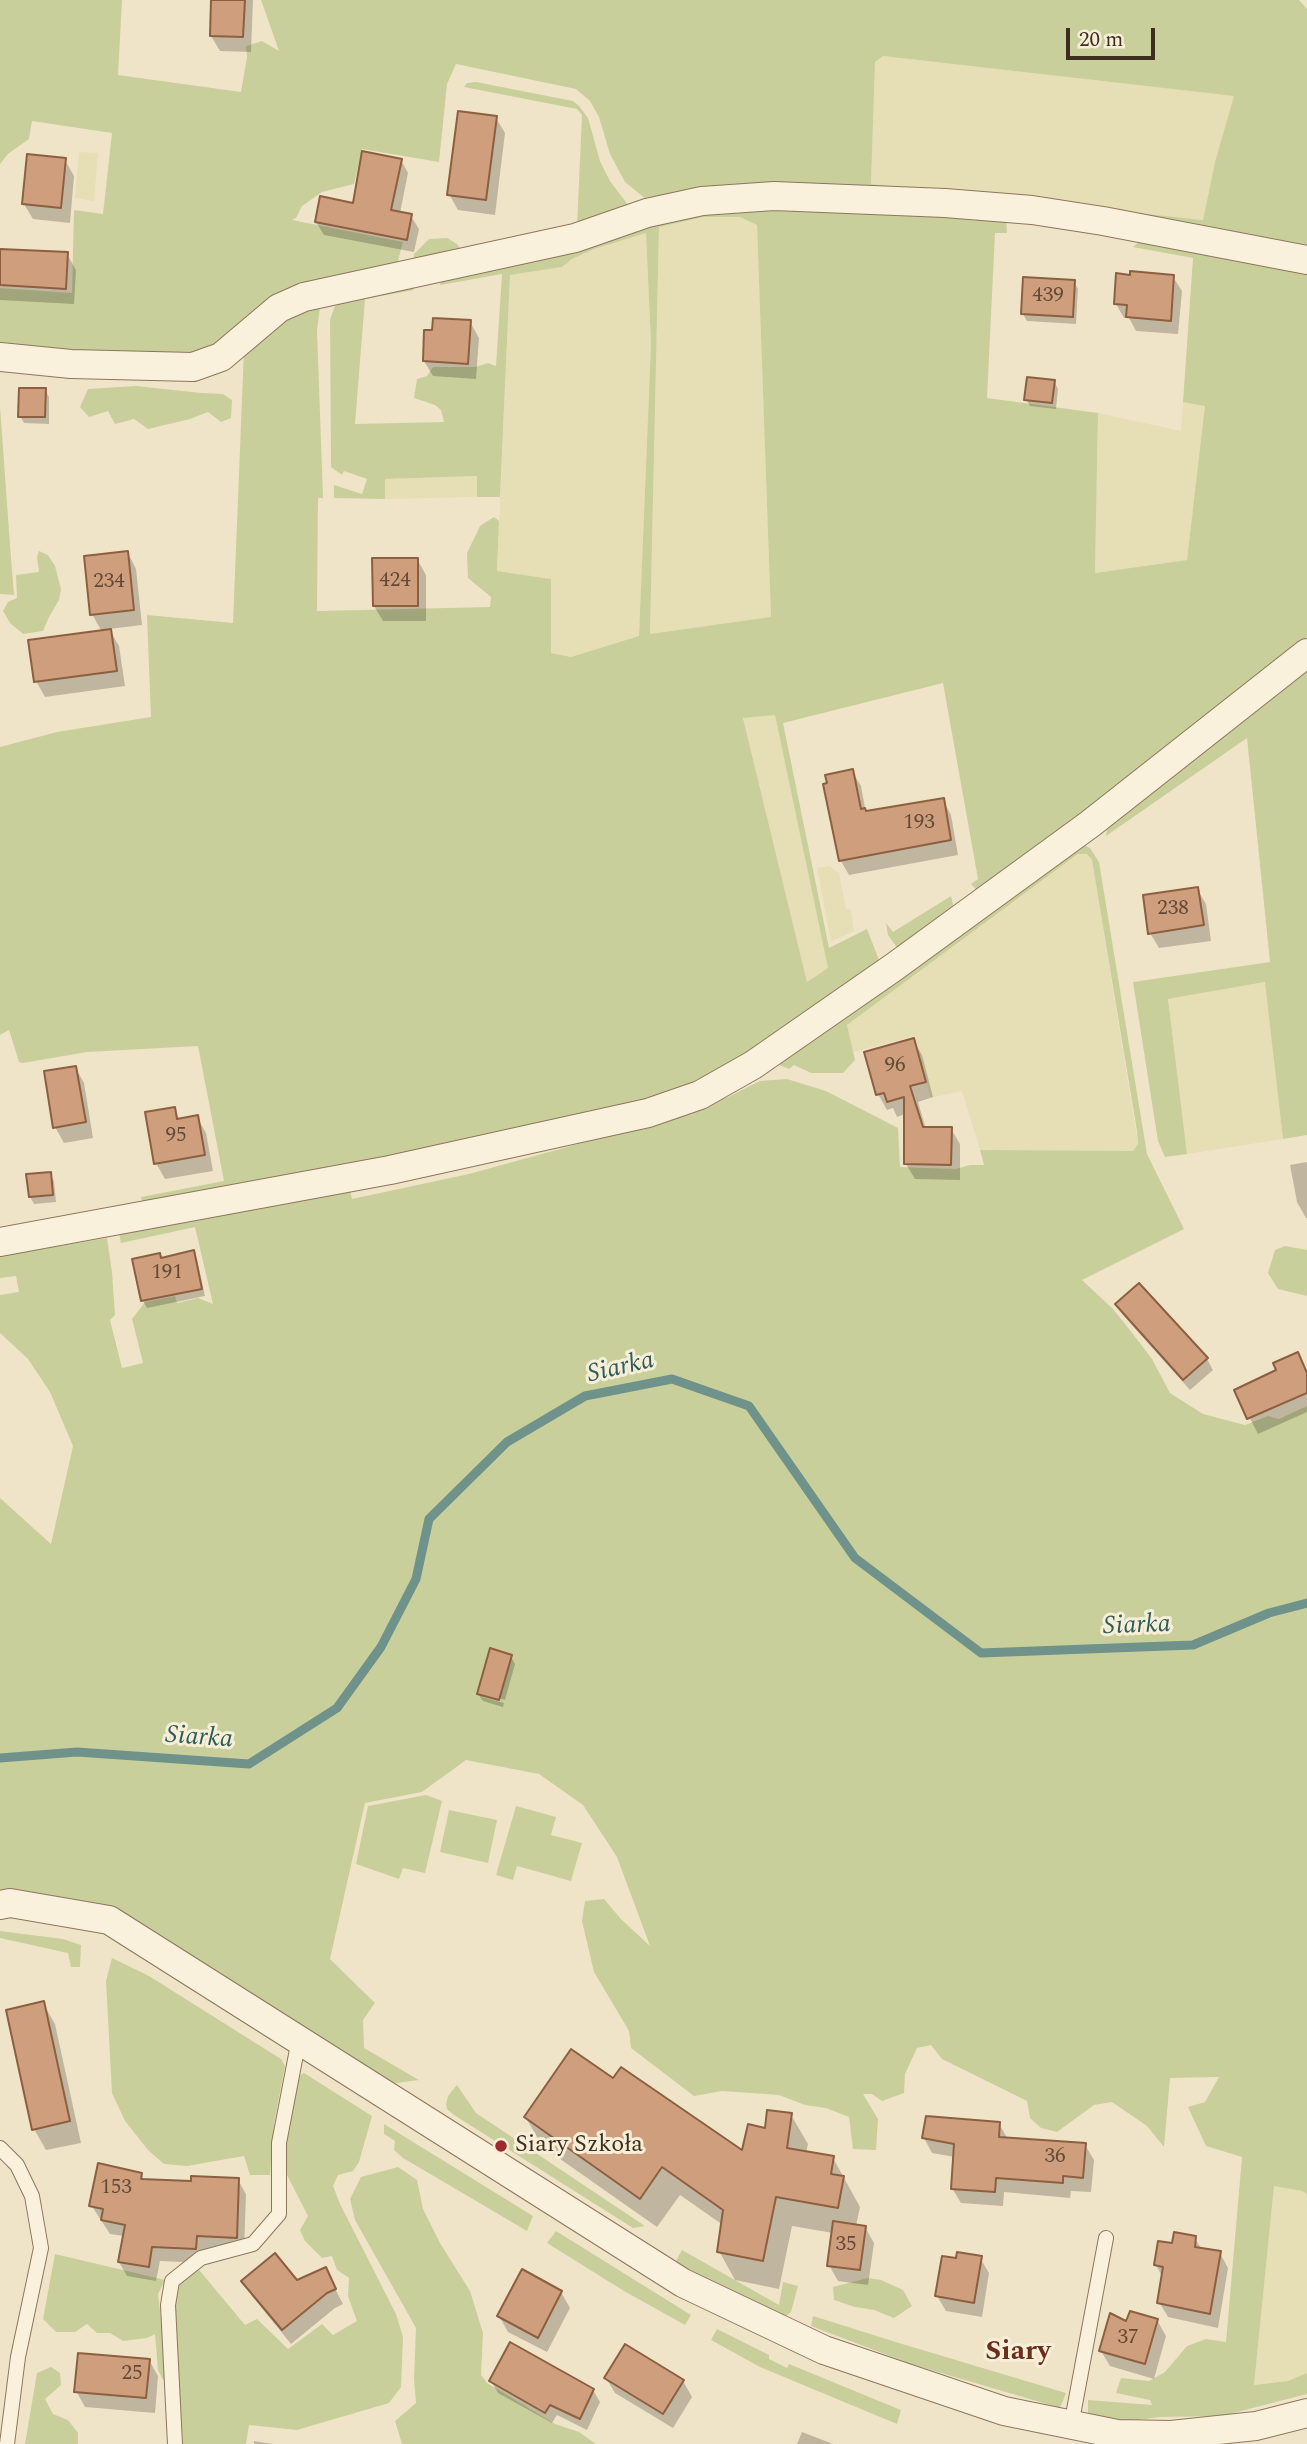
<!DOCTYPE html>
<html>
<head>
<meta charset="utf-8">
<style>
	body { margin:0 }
	#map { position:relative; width:1307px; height:2444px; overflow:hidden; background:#f0e4c8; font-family:Spectral,serif }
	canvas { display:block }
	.scale { position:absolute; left:1066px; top:28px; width:89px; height:32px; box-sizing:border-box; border:4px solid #3d2e20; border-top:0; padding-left:9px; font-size:21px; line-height:24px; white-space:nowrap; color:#3d2e20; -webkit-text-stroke:5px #f7eed8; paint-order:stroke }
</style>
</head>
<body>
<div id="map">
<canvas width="1307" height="2444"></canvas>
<div class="scale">20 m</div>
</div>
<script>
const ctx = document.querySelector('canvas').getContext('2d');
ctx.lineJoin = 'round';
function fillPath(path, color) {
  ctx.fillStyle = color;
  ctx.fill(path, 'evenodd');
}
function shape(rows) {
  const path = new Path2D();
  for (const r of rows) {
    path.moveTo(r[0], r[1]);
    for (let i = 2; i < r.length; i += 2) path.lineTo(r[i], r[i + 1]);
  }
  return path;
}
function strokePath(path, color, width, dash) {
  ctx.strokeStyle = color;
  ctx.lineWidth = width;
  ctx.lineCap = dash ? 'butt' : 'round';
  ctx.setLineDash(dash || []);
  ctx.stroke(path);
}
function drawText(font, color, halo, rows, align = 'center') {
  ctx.font = font + ' Spectral,serif';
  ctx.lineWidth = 6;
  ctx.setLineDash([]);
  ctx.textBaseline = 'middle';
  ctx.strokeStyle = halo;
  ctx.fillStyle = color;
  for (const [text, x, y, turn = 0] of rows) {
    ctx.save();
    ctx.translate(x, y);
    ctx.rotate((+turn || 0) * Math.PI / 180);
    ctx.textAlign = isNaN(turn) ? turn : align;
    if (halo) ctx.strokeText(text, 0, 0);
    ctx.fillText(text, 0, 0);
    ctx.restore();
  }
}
const farmland = shape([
	[883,56,1235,96,1215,162,1203,220,871,184,875,61],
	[79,152,98,153,94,201,75,198],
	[704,217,740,217,757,225,771,618,650,634,659,227],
	[646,233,651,344,639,637,571,657,551,653,550,579,497,571,510,275,562,267,572,259,594,249],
	[1183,402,1206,405,1187,560,1095,573,1098,413,1181,431],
	[477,476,477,497,385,499,385,479],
	[775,715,828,968,807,982,743,717],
	[1079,854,1087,854,1092,860,1138,1144,1133,1151,1115,1153,980,1150,962,1091,930,1098,915,1036,853,1052,847,1025],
	[829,866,839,873,846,909,851,910,854,931,831,942,817,868],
	[1266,982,1283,1139,1187,1154,1168,999],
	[1274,2185,1302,2191,1307,2194,1307,2373,1288,2381,1254,2385]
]);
const green = shape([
	[0,0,122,0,118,75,241,92,247,57,246,46,262,41,279,51,261,0,1299,0,1307,9,1307,253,1146,224,647,200,625,182,610,154,599,117,590,101,576,89,456,64,447,84,439,162,362,149,354,184,322,192,302,206,296,218,292,220,403,242,396,268,197,359,0,353,0,288,72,293,74,210,103,214,112,133,32,121,29,139,8,154,0,164],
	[883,56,1234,96,1215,162,1203,220,871,184,875,62],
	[476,82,573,101,579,106,588,118,600,161,610,181,631,209,577,227,582,115,577,109,464,87,467,83],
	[732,208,1006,217,1007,233,995,233,987,398,1098,413,1095,573,1187,560,1205,406,1183,402,1193,258,1133,247,1145,237,1307,268,1307,637,1089,812,980,894,971,884,978,879,943,683,783,723,829,948,867,929,879,960,737,1064,685,1089,563,1123,143,1206,141,1197,224,1181,198,1046,87,1052,23,1063,19,1062,9,1030,0,1035,0,747,57,732,151,717,147,615,233,623,244,349,267,329,321,300,317,330,323,498,318,498,317,611,490,607,491,597,468,578,467,553,480,526,494,517,499,521,497,571,551,579,551,653,571,657,639,636,651,344,646,233,594,249,572,259,562,267,510,275,500,497,477,497,477,476,385,479,385,499,334,498,334,485,362,494,367,479,344,471,342,475,331,467,330,320,338,297,409,282,414,290,365,299,355,424,444,422,441,410,435,405,414,398,417,379,427,376,433,367,475,367,488,363,496,366,502,274,440,285,442,275,634,227],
	[704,217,740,217,757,225,771,617,650,634,659,227],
	[775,715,828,968,807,982,743,718],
	[447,238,457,244,463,253,413,264,414,254,429,239],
	[136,386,201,393,223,394,232,400,231,418,221,422,208,412,190,419,148,429,134,419,115,424,108,411,89,417,80,407,88,389],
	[0,406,10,545,14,595,0,594],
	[39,551,48,555,55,566,61,589,59,600,49,617,43,631,23,634,10,623,3,611,8,602,17,598,16,575,39,572,37,557],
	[1307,662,1307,1135,1283,1139,1265,982,1168,999,1187,1154,1165,1157,1158,1141,1133,982,1270,962,1247,738,1106,836,1108,819],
	[1084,845,1090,848,1099,862,1147,1154,1184,1229,1082,1280,1113,1309,1133,1334,1152,1359,1170,1393,1203,1414,1245,1425,1268,1416,1279,1419,1307,1406,1307,2194,1302,2191,1274,2186,1254,2385,1288,2381,1307,2373,1307,2394,1222,2416,1160,2417,1129,2421,1088,2416,1088,2400,1152,2405,1150,2400,1116,2393,1121,2378,1149,2381,1165,2372,1187,2346,1206,2339,1226,2342,1242,2157,1206,2146,1188,2107,1205,2102,1219,2077,1170,2078,1164,2147,1147,2126,1112,2102,1094,2105,1057,2132,1041,2128,1030,2118,1027,2101,942,2059,931,2045,917,2048,905,2074,904,2093,882,2101,872,2094,863,2094,878,2119,876,2150,853,2149,849,2117,826,2108,805,2105,779,2095,722,2091,694,2096,631,2048,629,2031,594,1972,582,1921,585,1901,604,1899,621,1919,650,1946,617,1857,583,1805,539,1774,466,1760,422,1792,365,1803,330,1959,375,2003,363,2020,364,2048,419,2080,389,2084,110,1915,67,1898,0,1894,0,1498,51,1544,73,1446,50,1392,28,1359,0,1333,0,1295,19,1292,16,1276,0,1278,0,1256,107,1238,112,1272,115,1315,110,1320,122,1368,143,1363,132,1319,145,1302,175,1296,177,1303,198,1298,213,1304,195,1227,121,1243,119,1233,349,1187,352,1199,469,1174,640,1127,728,1097,760,1081,787,1079,826,1091,898,1128,900,1167,956,1169,970,1165,984,1165,980,1150,1133,1151,1138,1144,1137,1131,1092,860,1087,854,1078,854,847,1025,855,1060,843,1073,811,1073,794,1065,789,1069,774,1063],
	[951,896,955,913,898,949,888,935,886,923,893,932],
	[1285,1246,1307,1250,1307,1296,1278,1289,1268,1273,1275,1250],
	[426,1795,442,1801,425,1873,403,1868,399,1879,356,1864,368,1806],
	[516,1806,556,1817,551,1835,582,1843,571,1881,517,1866,513,1880,496,1875],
	[449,1810,497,1820,488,1863,440,1852],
	[0,1931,63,1939,81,1945,80,1967,71,1967,68,1953,0,1938],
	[112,1958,149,1976,281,2059,285,2066,274,2124,270,2175,250,2175,244,2156,187,2166,164,2164,148,2150,125,2121,112,2093,106,1981],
	[304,2073,372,2116,359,2162,353,2171,338,2175,333,2186,340,2204,396,2314,403,2337,401,2387,389,2403,297,2430,249,2425,246,2444,183,2444,173,2294,184,2274,195,2265,245,2325,257,2319,288,2349,322,2324,333,2335,357,2321,348,2296,349,2278,337,2270,332,2256,322,2258,305,2241,300,2230,308,2216,284,2169,288,2114,297,2077],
	[457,2085,476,2113,645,2226,633,2228,454,2115,447,2109,446,2104,448,2096],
	[384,2124,533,2216,527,2231,403,2158,394,2150,395,2141,384,2134],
	[398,2167,417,2180,423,2209,440,2243,470,2291,483,2333,481,2375,487,2383,555,2424,579,2432,596,2444,402,2444,395,2421,416,2403,414,2379,416,2328,355,2220,350,2199,361,2177],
	[556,2231,691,2315,685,2325,624,2291,547,2243],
	[682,2250,779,2305,783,2282,798,2286,791,2312,782,2319,762,2313,676,2261],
	[55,2254,165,2280,158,2294,168,2380,163,2380,158,2370,155,2334,147,2338,123,2341,110,2333,97,2333,87,2324,75,2332,56,2332,43,2319],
	[868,2278,881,2280,903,2290,912,2306,894,2318,874,2310,855,2307,834,2300,833,2287],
	[813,2316,899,2343,1066,2393,1060,2408,911,2364,811,2326],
	[717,2329,769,2355,769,2359,787,2368,789,2364,901,2410,897,2424,760,2367,711,2340],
	[51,2367,60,2373,61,2385,45,2399,53,2414,68,2420,78,2433,78,2444,25,2444,37,2373]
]);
const shadow = shape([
	[213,0,253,0,251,52,220,51,211,36],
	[496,118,505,133,495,215,458,210,449,194],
	[65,160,74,176,70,223,33,219,24,204],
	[401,160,408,173,400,213,411,216,419,229,414,252,324,235,316,222,354,205],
	[0,251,67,254,76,270,74,304,0,300],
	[1173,277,1182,291,1178,334,1136,331,1129,318,1124,318,1116,304],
	[1074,282,1078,289,1076,324,1027,321,1023,314],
	[470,322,479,338,476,379,433,376,424,361],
	[1054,381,1058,389,1056,409,1030,406,1026,399],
	[45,390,49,397,49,424,24,423,20,416],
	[128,553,136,569,142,625,109,629,119,646,125,686,45,697,36,681,102,632,92,614],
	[417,559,426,575,426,621,383,621,374,606],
	[852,771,861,786,866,813,943,800,951,815,958,855,849,875,841,861],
	[1197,889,1206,904,1211,941,1159,948,1150,933],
	[913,1040,922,1055,933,1097,918,1102,926,1129,951,1129,960,1144,960,1180,915,1179,906,1164,905,1114,897,1117,893,1108,887,1110,878,1094],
	[75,1067,84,1083,93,1138,64,1143,55,1127],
	[174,1109,180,1120,197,1117,206,1133,213,1171,165,1179,156,1163],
	[1307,1162,1307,1218,1306,1218,1297,1202,1290,1165],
	[50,1174,54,1181,56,1202,34,1204,30,1197],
	[193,1252,197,1259,205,1296,147,1308,143,1301,161,1259],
	[1117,1304,1207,1359,1213,1370,1190,1390,1123,1315],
	[1297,1355,1307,1373,1307,1412,1258,1434,1236,1391,1279,1371],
	[511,1657,515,1664,505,1700,482,1694,482,1697,504,1703,503,1707,483,1701,478,1694],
	[43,2003,55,2024,81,2143,46,2150,34,2129],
	[614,2081,743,2153,767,2130,791,2115,808,2144,806,2153,833,2158,860,2207,856,2226,865,2227,874,2243,868,2285,838,2281,829,2265,833,2233,792,2226,779,2289,735,2280,719,2251,723,2225,680,2195,657,2227,543,2147,526,2118],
	[999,2124,1008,2139,1085,2145,1094,2160,1091,2192,1071,2191,1070,2198,1004,2192,1003,2206,961,2203,952,2188,955,2157,932,2153,924,2138],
	[141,2174,145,2181,193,2182,238,2180,246,2194,244,2251,204,2249,203,2263,160,2261,156,2281,127,2276,119,2262,124,2236,110,2234,91,2205],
	[1195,2238,1202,2250,1220,2253,1228,2268,1218,2328,1168,2317,1159,2302,1163,2278,1156,2265,1173,2245],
	[980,2258,989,2273,982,2317,946,2311,937,2296],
	[325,2269,343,2304,335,2308,291,2344,252,2296,243,2281,297,2282],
	[561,2292,570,2308,547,2352,508,2332,499,2316],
	[1157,2320,1166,2336,1154,2379,1110,2366,1101,2351,1128,2323],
	[149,2360,158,2376,155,2413,85,2407,76,2391],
	[606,2378,683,2381,692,2397,673,2428,615,2393],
	[491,2381,593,2390,600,2402,587,2430,557,2415,552,2423,498,2393],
	[802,2432,833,2444,797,2444],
	[254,2441,273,2444,254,2444]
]);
const stream = shape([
	[0,1758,77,1752,249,1764,337,1708,381,1647,416,1579,429,1519,507,1442,585,1396,672,1379,749,1406,855,1558,981,1653,1193,1645,1269,1613,1307,1603]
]);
const building = shape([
	[211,0,245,0,243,37,210,36,211,0],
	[458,111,497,116,486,200,447,195,458,111],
	[362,151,402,159,391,210,412,214,407,240,315,222,320,196,353,203,362,151],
	[27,154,66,158,61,208,22,204,27,154],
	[0,249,68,252,66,289,0,285,0,249],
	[1130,271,1174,275,1171,321,1126,317,1127,305,1114,304,1116,273,1130,275,1130,271],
	[1023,277,1075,280,1073,317,1021,314,1023,277],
	[433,318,471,320,468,364,423,361,424,330,432,330,433,318],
	[1027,377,1055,380,1052,403,1024,400,1027,377],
	[19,388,46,388,45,417,18,417,19,388],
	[128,551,134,610,90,615,84,556,128,551],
	[372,558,418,558,418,606,373,606,372,558],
	[111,629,117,671,34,682,28,640,111,629],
	[853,769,861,809,865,808,866,811,944,798,951,840,839,861,823,784,827,783,825,775,853,769],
	[1198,887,1204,925,1148,934,1143,895,1198,887],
	[914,1038,926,1082,910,1086,923,1127,952,1127,951,1165,904,1164,904,1097,887,1102,884,1093,876,1095,864,1052,914,1038],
	[76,1066,86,1122,53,1128,44,1071,76,1066],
	[175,1107,177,1119,198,1115,205,1155,154,1164,145,1112,175,1107],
	[51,1172,53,1195,29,1197,26,1174,51,1172],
	[194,1250,202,1289,141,1301,132,1259,160,1253,161,1258,194,1250],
	[1139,1283,1208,1358,1183,1380,1115,1304,1139,1283],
	[1298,1352,1307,1373,1307,1393,1247,1419,1234,1390,1276,1370,1273,1363,1298,1352],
	[490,1648,512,1655,499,1700,477,1694,490,1648],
	[44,2001,70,2121,32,2130,6,2010,44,2001],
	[571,2049,613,2078,621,2067,742,2150,748,2124,765,2128,767,2110,792,2113,787,2148,834,2156,831,2174,844,2176,838,2208,776,2197,763,2261,717,2252,723,2210,662,2167,640,2199,524,2117,571,2049],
	[926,2116,1000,2122,999,2137,1086,2143,1083,2178,1063,2176,1063,2183,996,2178,995,2192,951,2189,954,2144,922,2138,926,2116],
	[98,2163,142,2173,141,2179,191,2181,191,2176,239,2178,237,2238,197,2236,196,2249,152,2247,149,2267,118,2262,125,2225,101,2220,103,2209,89,2206,98,2163],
	[833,2221,866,2226,860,2270,827,2266,833,2221],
	[1174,2232,1196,2236,1195,2247,1221,2251,1210,2314,1157,2303,1163,2267,1154,2265,1158,2241,1172,2243,1174,2232],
	[957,2252,982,2256,974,2303,935,2296,942,2256,956,2258,957,2252],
	[275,2253,297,2280,326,2267,336,2289,327,2293,282,2330,241,2281,275,2253],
	[522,2269,562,2291,538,2338,497,2316,522,2269],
	[1130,2311,1158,2319,1145,2364,1099,2351,1110,2313,1126,2321,1130,2311],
	[510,2342,594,2389,580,2419,550,2405,545,2413,489,2381,510,2342],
	[625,2344,684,2380,663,2414,604,2378,625,2344],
	[78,2353,150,2359,146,2398,74,2392,78,2353]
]);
const service = shape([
	[0,2148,17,2165,32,2196,41,2248,18,2357,7,2444],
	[1071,2426,1106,2238],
	[175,2444,168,2305,172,2281,201,2258,253,2244,279,2214,279,2143,299,2039]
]);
const minor = shape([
	[0,357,71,364,193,367,221,357,279,308,304,297,575,238,647,213,702,201,774,196,945,203,1032,210,1103,221,1307,260],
	[0,1242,390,1170,648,1113,700,1095,753,1065,894,967,1090,824,1307,653],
	[0,1905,10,1903,109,1920,683,2283,824,2350,1004,2411,1117,2434,1171,2435,1256,2426,1307,2413]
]);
const markers = [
	[501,2146,7,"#9e2a2b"]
];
const numberNames = [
	["439",1048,297],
	["424",395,582],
	["234",109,583],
	["193",919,824],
	["238",1173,910],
	["96",895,1067],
	["95",176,1137],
	["191",167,1274],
	["36",1055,2158],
	["153",116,2189],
	["35",846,2246],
	["37",1128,2339],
	["25",132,2375]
];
const poiNames = [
	["Siary Szkoła",515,2146]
];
const waterNames = [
	["Siarka",621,1369,-13],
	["Siarka",1137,1627,-2],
	["Siarka",199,1739,4]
];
const quarterNames = [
	["Siary",1018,2354]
];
fillPath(farmland, '#e6deb5');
fillPath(green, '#c9cf9b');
fillPath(shadow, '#0003');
strokePath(stream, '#6f938a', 9);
fillPath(building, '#cf9f7d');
strokePath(building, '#8d5f41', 2);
strokePath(service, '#8d765c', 16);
strokePath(minor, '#8d765c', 30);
strokePath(service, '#faf1dc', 14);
strokePath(minor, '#faf1dc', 28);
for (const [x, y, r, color] of markers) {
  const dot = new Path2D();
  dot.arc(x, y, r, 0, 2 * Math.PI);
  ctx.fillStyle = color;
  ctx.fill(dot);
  strokePath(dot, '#f7eed8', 2.5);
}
drawText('21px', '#624a37', null, numberNames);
drawText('24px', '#3d2e20', '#f7eed8', poiNames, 'left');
drawText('italic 26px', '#2f5d5a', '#f7eed8', waterNames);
drawText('bold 28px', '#6b2e1e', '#f7eed8', quarterNames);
</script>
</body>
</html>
